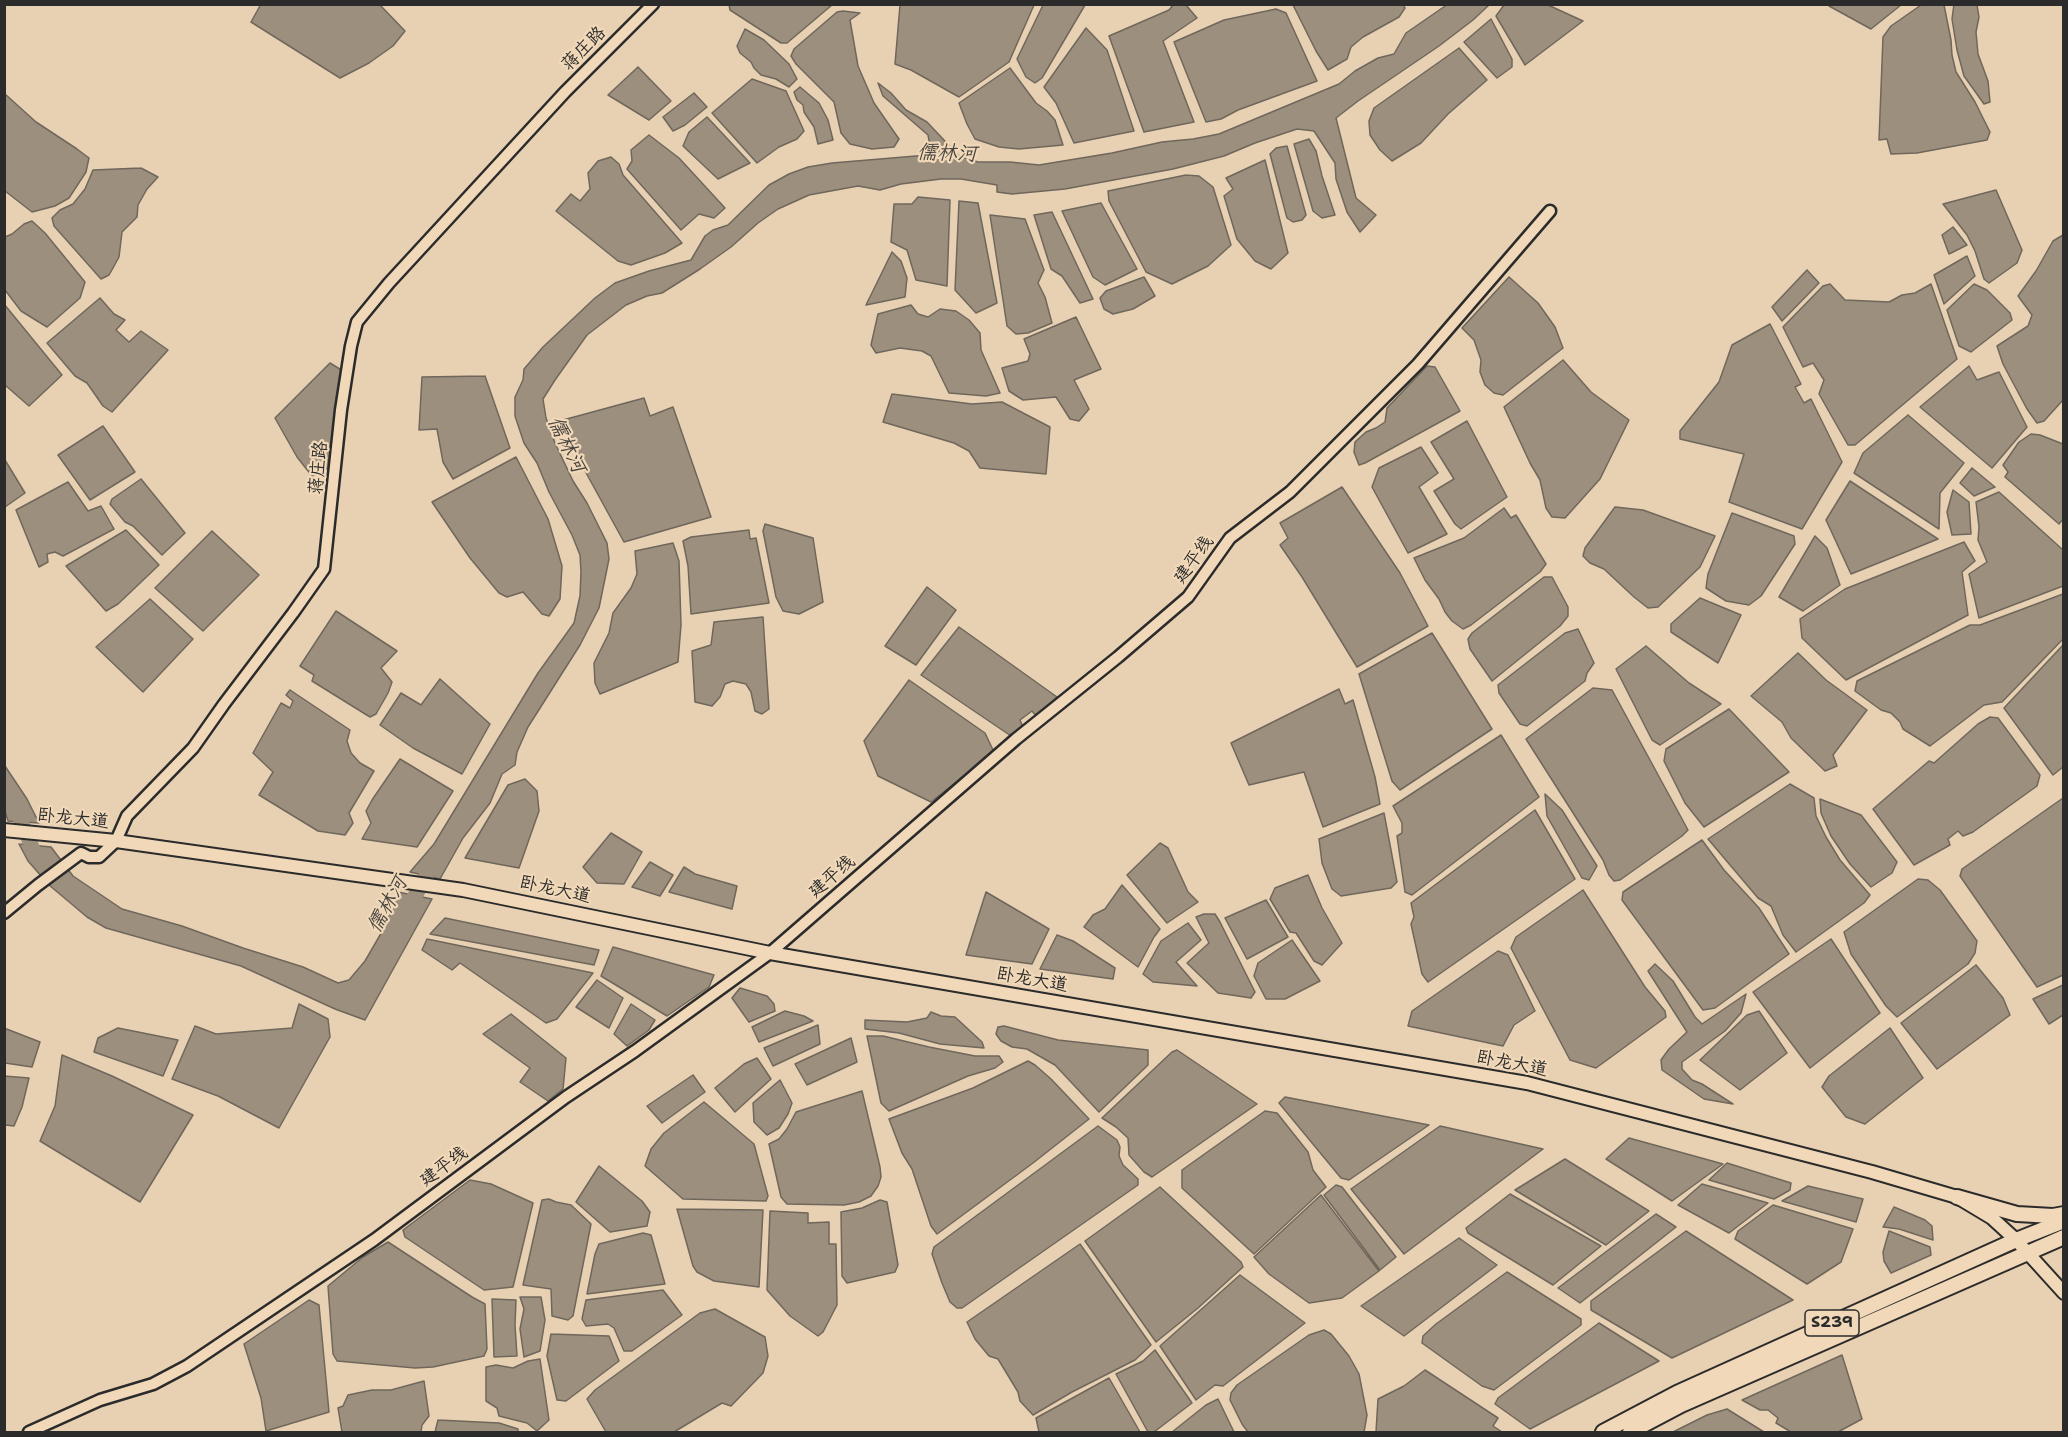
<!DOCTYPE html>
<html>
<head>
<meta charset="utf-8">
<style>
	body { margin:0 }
	#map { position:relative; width:2068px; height:1437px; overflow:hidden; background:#e8d1b2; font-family:"Shantell Sans",sans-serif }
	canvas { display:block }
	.frame { position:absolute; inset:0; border:6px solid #2b2b2b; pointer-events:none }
</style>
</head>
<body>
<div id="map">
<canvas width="2068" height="1437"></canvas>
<div class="frame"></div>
</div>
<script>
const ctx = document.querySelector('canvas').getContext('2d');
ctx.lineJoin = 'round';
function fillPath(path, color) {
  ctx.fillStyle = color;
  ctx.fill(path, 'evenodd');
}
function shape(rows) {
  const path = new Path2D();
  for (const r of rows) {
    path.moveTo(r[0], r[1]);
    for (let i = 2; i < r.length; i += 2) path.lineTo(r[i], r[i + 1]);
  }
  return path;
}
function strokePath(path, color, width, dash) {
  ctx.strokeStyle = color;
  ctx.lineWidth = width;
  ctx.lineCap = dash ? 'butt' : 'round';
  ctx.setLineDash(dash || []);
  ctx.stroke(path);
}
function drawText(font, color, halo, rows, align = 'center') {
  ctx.font = font + ' "Shantell Sans","LXGW WenKai TC",sans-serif';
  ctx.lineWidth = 4.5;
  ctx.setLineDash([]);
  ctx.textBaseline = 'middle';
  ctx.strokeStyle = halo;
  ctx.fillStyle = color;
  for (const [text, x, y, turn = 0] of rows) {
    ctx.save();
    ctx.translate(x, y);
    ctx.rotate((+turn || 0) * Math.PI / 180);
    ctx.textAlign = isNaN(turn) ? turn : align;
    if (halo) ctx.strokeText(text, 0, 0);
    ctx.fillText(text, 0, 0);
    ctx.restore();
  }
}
const water = shape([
	[261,4,380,5,405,31,393,46,369,63,340,78,251,22,261,4],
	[1174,4,1186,5,1197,18,1163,41,1194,122,1144,132,1109,36,1169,10,1174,4],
	[1448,4,1489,5,1473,20,1439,46,1358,101,1336,118,1356,198,1376,215,1360,232,1347,212,1336,179,1335,163,1314,131,1297,129,1255,143,1224,156,1173,169,1065,189,1012,194,997,192,997,185,961,179,941,179,901,184,880,190,858,186,809,195,778,209,758,223,731,247,700,269,662,293,647,296,626,305,587,335,555,380,543,399,546,418,555,443,573,481,587,503,607,543,609,559,599,608,580,645,528,727,517,752,515,765,502,774,490,803,463,838,440,879,410,872,434,844,538,673,574,623,580,596,581,572,580,555,572,535,549,492,537,463,524,443,515,416,515,397,523,380,524,369,543,347,595,298,615,283,649,271,691,260,705,236,713,230,728,225,769,185,789,174,808,167,832,163,928,155,930,146,928,135,883,96,878,83,891,93,906,110,927,122,959,156,978,162,1010,162,1039,165,1112,153,1162,142,1193,139,1219,134,1339,84,1355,71,1378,58,1394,54,1406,33,1448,4],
	[1954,4,1977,5,1979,17,1976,32,1978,54,1988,81,1990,102,1984,104,1964,76,1957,50,1952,19,1954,4],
	[729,5,729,4,832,5,787,43,781,43,730,10,729,5],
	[900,5,900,4,1034,5,1009,62,959,97,911,70,895,64,900,5],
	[1043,5,1085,5,1042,78,1035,83,1026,77,1017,59,1043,5],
	[1403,5,1405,8,1399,17,1363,37,1351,47,1347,59,1328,70,1316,51,1293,5,1403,5],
	[1504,5,1548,5,1583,21,1525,65,1496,16,1504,5],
	[1829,5,1829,4,1901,5,1871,29,1829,6,1829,5],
	[1921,5,1944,5,1951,40,1952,55,1956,72,1975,102,1990,132,1987,140,1917,153,1891,154,1887,139,1879,140,1883,37,1891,26,1921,5],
	[1276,9,1286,13,1317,81,1238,110,1221,119,1206,122,1174,42,1224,20,1276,9],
	[843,11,860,13,850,20,858,66,874,103,899,139,894,147,872,149,850,144,841,133,834,102,796,64,791,56,794,49,837,12,843,11],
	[1491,19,1512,59,1512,67,1497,78,1464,42,1491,19],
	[1086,28,1107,50,1134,131,1074,143,1056,103,1044,87,1086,28],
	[745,29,764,40,789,64,797,79,789,87,776,79,761,75,754,68,751,62,740,53,737,46,745,29],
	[1459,48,1487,80,1448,114,1421,143,1392,161,1380,150,1370,135,1369,121,1374,108,1459,48],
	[638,67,671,101,649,120,608,95,638,67],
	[1010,68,1036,103,1047,111,1055,120,1063,145,1019,149,999,147,975,139,967,124,959,103,1010,68],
	[752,79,786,91,804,131,797,139,779,147,757,163,712,113,752,79],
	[800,87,819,103,828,120,833,140,818,144,814,127,804,112,803,105,797,100,794,92,800,87],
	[694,93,707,107,685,125,673,131,663,117,694,93],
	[5,94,36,122,77,149,89,158,86,172,69,198,55,206,32,212,5,191,5,94],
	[707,117,750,163,718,179,683,146,689,132,707,117],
	[649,135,679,158,725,208,714,218,699,214,681,230,627,169,632,161,631,150,649,135],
	[1309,139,1316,151,1322,176,1335,215,1322,218,1313,211,1294,144,1309,139],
	[1287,146,1306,215,1302,220,1293,222,1287,218,1270,154,1276,148,1287,146],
	[611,157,619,164,623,175,682,243,665,253,631,265,618,261,556,211,571,194,580,201,590,189,588,173,598,161,611,157],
	[1265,160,1288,253,1271,269,1255,261,1237,239,1224,196,1233,189,1226,178,1265,160],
	[141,168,158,177,147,189,138,205,137,217,122,232,119,257,113,268,109,275,101,279,54,226,52,218,60,210,73,204,85,189,93,170,141,168],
	[1186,175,1199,176,1213,187,1231,245,1208,266,1172,284,1146,272,1109,201,1108,191,1186,175],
	[1996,190,2022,250,2017,263,1989,283,1984,279,1975,251,1967,235,1943,204,1996,190],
	[918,197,950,200,947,286,916,280,907,250,891,242,894,204,912,204,918,197],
	[959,201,978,203,997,303,976,313,955,290,959,201],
	[1101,203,1137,269,1105,285,1093,277,1062,211,1101,203],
	[1052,212,1093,299,1080,303,1062,276,1051,269,1034,215,1052,212],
	[990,215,1025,219,1044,270,1038,283,1045,297,1052,323,1028,333,1016,334,1007,326,990,215],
	[32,221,45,233,85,282,80,298,47,327,21,311,5,290,5,237,12,234,24,224,32,221],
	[1953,227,1967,245,1949,254,1942,235,1953,227],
	[2063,235,2063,400,2044,421,2037,423,2027,409,2003,364,1997,346,2028,326,2032,315,2018,296,2036,271,2053,241,2063,235],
	[892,252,901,261,907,278,905,297,866,305,892,252],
	[1967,256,1975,276,1944,304,1934,275,1967,256],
	[1807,270,1819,283,1782,321,1772,307,1807,270],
	[1144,277,1155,296,1133,309,1113,314,1104,309,1100,298,1106,291,1144,277],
	[1509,277,1538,303,1555,327,1563,348,1503,395,1494,393,1485,385,1480,372,1481,360,1474,340,1462,328,1509,277],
	[1830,284,1845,300,1889,302,1902,295,1915,293,1931,284,1957,359,1855,445,1848,445,1819,394,1824,380,1813,363,1803,367,1783,327,1823,286,1830,284],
	[1974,284,1987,290,2010,313,2012,320,1971,352,1959,346,1947,310,1974,284],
	[100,298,114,314,125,320,116,330,129,342,141,331,168,350,112,412,103,406,87,383,75,376,47,343,100,298],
	[4,304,62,375,29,406,5,385,4,304],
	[911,305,918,314,928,317,940,309,956,311,969,320,980,333,981,350,1000,393,986,396,949,393,931,356,922,351,900,348,876,353,871,345,878,314,911,305],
	[1076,317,1101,369,1074,380,1089,409,1079,421,1070,419,1056,397,1023,400,1009,391,1002,368,1028,361,1030,354,1024,339,1076,317],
	[1770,324,1801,384,1795,387,1804,403,1811,399,1842,462,1802,529,1729,502,1744,454,1680,439,1680,431,1719,382,1732,345,1770,324],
	[1563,360,1591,392,1629,420,1600,479,1565,518,1552,517,1546,508,1540,480,1530,463,1504,407,1563,360],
	[330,363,343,371,328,468,312,476,297,457,275,418,330,363],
	[1427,366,1435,367,1460,411,1365,463,1359,465,1354,452,1355,442,1366,432,1376,428,1385,422,1387,408,1427,366],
	[1969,366,1977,380,1999,372,2027,427,1992,468,1920,407,1969,366],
	[485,376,510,448,453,479,443,462,437,429,419,430,422,377,485,376],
	[892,394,972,404,1002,402,1050,427,1046,474,980,468,969,451,954,443,883,422,892,394],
	[644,398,650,416,673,407,711,517,624,542,585,471,563,420,644,398],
	[1908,415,1964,463,1940,493,1939,529,1854,473,1863,453,1908,415],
	[1467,421,1507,497,1461,529,1455,524,1434,491,1454,479,1431,442,1467,421],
	[103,426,135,472,90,500,58,455,103,426],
	[2031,434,2040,435,2063,444,2063,519,2059,524,2005,477,2008,472,2003,465,2019,442,2031,434],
	[1421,447,1438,473,1419,487,1447,534,1408,553,1372,487,1379,468,1421,447],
	[516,457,548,519,562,566,560,599,549,616,542,614,523,592,507,597,499,593,470,558,432,502,516,457],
	[5,460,25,493,5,507,4,507,5,460],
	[1972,468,1995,487,1974,496,1960,483,1972,468],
	[141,479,185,533,162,555,133,526,125,522,110,504,112,499,141,479],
	[1850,481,1938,539,1851,574,1826,520,1850,481],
	[68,482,88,511,101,506,114,529,63,556,55,552,47,554,48,562,39,567,16,510,68,482],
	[1342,487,1400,573,1428,626,1357,667,1302,577,1280,545,1288,538,1280,523,1342,487],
	[1953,490,1969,502,1971,534,1952,535,1947,512,1953,490],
	[1999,492,2063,550,2063,586,1979,618,1969,574,1987,562,1978,540,1979,527,1976,502,1999,492],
	[1615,507,1643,510,1715,536,1700,567,1658,607,1648,608,1634,597,1604,569,1590,563,1583,556,1585,548,1615,507],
	[1504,508,1511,518,1516,515,1546,564,1540,572,1471,625,1463,629,1452,621,1445,612,1439,599,1425,580,1414,558,1464,538,1504,508],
	[1732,513,1794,536,1795,544,1761,596,1749,605,1726,601,1706,588,1708,574,1732,513],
	[765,524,813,538,823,602,799,614,783,611,776,597,763,531,765,524],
	[126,530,159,565,118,604,106,611,66,566,126,530],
	[749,530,750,539,756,538,769,603,691,614,688,566,683,541,691,537,749,530],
	[212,531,259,575,203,631,155,588,212,531],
	[1815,536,1827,548,1840,585,1803,611,1779,597,1815,536],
	[1964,542,1975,561,1962,572,1968,615,1846,680,1802,638,1800,619,1845,589,1964,542],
	[673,543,679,561,681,625,678,662,600,694,595,683,594,663,609,633,613,613,631,588,637,574,635,551,673,543],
	[1544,577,1552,577,1568,607,1568,616,1560,626,1492,681,1470,649,1468,639,1472,633,1544,577],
	[927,587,956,610,916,665,885,646,927,587],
	[2063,594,2063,639,2002,702,1984,705,1930,746,1903,729,1900,722,1891,713,1881,710,1855,691,1857,681,1970,625,1980,625,2063,594],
	[1700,598,1741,615,1718,663,1671,632,1671,624,1700,598],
	[150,599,193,639,143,692,96,647,150,599],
	[336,611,397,651,381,668,392,682,388,693,376,714,370,717,312,681,314,675,300,666,336,611],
	[763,617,769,709,762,714,755,711,751,692,746,684,733,681,725,684,720,697,712,706,695,702,692,651,711,645,714,622,763,617],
	[959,627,1057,697,1037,717,1032,711,1020,720,1023,727,1011,736,921,675,959,627],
	[1578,629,1594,663,1587,673,1585,681,1527,726,1520,724,1499,693,1498,685,1565,633,1578,629],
	[1432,633,1492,729,1400,790,1392,781,1359,674,1432,633],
	[2063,645,2063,767,2053,775,2004,708,2063,645],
	[1646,646,1689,683,1721,704,1660,745,1652,740,1616,669,1646,646],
	[1798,653,1826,680,1867,710,1833,755,1837,766,1825,771,1791,738,1782,722,1751,696,1798,653],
	[440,679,490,724,462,774,413,748,380,725,401,693,421,705,440,679],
	[909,680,985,733,994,752,931,802,878,776,864,741,909,680],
	[1593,688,1612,690,1688,830,1682,836,1620,880,1614,881,1609,875,1603,860,1526,739,1593,688],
	[1339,689,1345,704,1353,700,1375,777,1380,804,1323,827,1304,772,1249,785,1231,743,1339,689],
	[290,690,350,730,347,741,351,753,360,763,374,771,349,813,353,823,345,835,318,831,259,795,273,772,253,753,281,703,290,708,293,701,286,695,290,690],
	[1729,709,1789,772,1704,827,1685,803,1664,761,1666,749,1729,709],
	[1990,717,1998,718,2040,775,2037,786,1973,832,1963,836,1958,831,1948,839,1950,845,1914,865,1873,809,1929,761,1934,763,1978,724,1990,717],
	[1501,735,1539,797,1412,895,1405,892,1397,836,1402,833,1402,823,1393,806,1501,735],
	[400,759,453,791,417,847,362,839,371,823,366,811,372,800,400,759],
	[5,766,27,799,39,823,8,821,4,808,5,766],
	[525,779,537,791,539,811,519,868,465,858,508,785,525,779],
	[1790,784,1814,798,1816,816,1826,837,1840,860,1870,895,1864,903,1796,952,1783,935,1771,906,1758,898,1708,839,1790,784],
	[1545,794,1562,810,1597,866,1589,880,1582,878,1547,816,1545,794],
	[2063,798,2063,975,2037,987,1960,876,1962,869,2063,798],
	[1820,799,1861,815,1897,862,1892,873,1871,887,1850,864,1831,836,1821,813,1820,799],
	[1535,810,1575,879,1428,982,1422,974,1411,924,1414,917,1411,903,1535,810],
	[1384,813,1397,882,1391,888,1341,896,1332,889,1322,863,1319,839,1384,813],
	[611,833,642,852,624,884,597,883,583,867,611,833],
	[1702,840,1724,870,1759,908,1789,954,1715,1008,1703,1010,1622,900,1623,892,1702,840],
	[1160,843,1168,848,1188,892,1198,902,1167,923,1127,875,1160,843],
	[19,844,51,847,73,876,122,909,182,926,243,948,303,967,338,983,349,980,365,961,383,930,398,892,432,899,365,1020,335,1009,241,966,106,928,87,917,49,885,28,861,19,844],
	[650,862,673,875,660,896,632,887,650,862],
	[684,867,695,874,737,886,732,909,669,892,684,867],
	[1308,875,1322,908,1342,943,1322,965,1314,961,1296,933,1290,932,1270,899,1275,888,1308,875],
	[1918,879,1928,880,1940,890,1977,941,1975,953,1968,964,1897,1017,1886,1006,1851,954,1844,932,1918,879],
	[1122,885,1160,929,1154,937,1138,967,1084,927,1093,915,1105,909,1122,885],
	[1583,890,1645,987,1665,1011,1666,1017,1596,1068,1570,1060,1511,948,1516,937,1583,890],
	[986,892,1049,929,1032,964,966,955,986,892],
	[1266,900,1288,937,1247,959,1225,918,1266,900],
	[1204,914,1215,914,1220,922,1255,992,1251,998,1218,993,1187,963,1209,943,1196,917,1204,914],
	[445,918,599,950,594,965,430,934,445,918],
	[1188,923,1201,940,1176,962,1197,986,1153,982,1143,974,1161,941,1188,923],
	[1057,935,1073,941,1115,968,1113,979,1040,969,1057,935],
	[427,939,593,973,557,1019,546,1023,460,963,452,970,422,950,427,939],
	[1831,939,1880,1013,1810,1068,1753,992,1831,939],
	[1292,940,1320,981,1285,999,1266,999,1254,976,1258,963,1292,940],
	[613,947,714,975,709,987,667,1016,601,976,613,947],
	[1498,951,1508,955,1535,1011,1514,1025,1503,1046,1408,1026,1412,1011,1498,951],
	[1655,964,1673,981,1695,1017,1702,1024,1746,994,1741,1013,1725,1031,1682,1062,1682,1069,1692,1080,1702,1084,1733,1104,1704,1099,1662,1070,1661,1060,1669,1049,1687,1032,1648,971,1655,964],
	[1976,965,2003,998,2010,1015,1937,1069,1901,1023,1976,965],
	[597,980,623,998,609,1028,576,1007,597,980],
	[2063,985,2063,1015,2049,1024,2033,999,2063,985],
	[740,988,767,996,774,1004,775,1011,749,1022,732,998,740,988],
	[299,1004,328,1019,330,1037,279,1128,218,1096,172,1079,195,1026,216,1034,292,1028,299,1004],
	[631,1004,655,1020,649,1030,627,1046,614,1034,631,1004],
	[785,1011,804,1016,813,1021,759,1042,752,1027,785,1011],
	[1759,1011,1787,1053,1740,1090,1700,1060,1747,1015,1759,1011],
	[931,1012,941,1016,955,1017,982,1042,984,1048,940,1044,899,1033,865,1029,865,1020,907,1022,927,1018,931,1012],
	[511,1014,566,1058,563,1089,548,1101,520,1082,530,1068,483,1034,511,1014],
	[818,1025,820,1044,773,1066,764,1048,818,1025],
	[1004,1026,1058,1040,1148,1050,1148,1065,1099,1112,1055,1065,1027,1049,1012,1047,1001,1041,996,1034,998,1027,1004,1026],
	[4,1028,40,1042,32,1067,5,1063,4,1028],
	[118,1028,178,1040,163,1076,94,1052,98,1038,118,1028],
	[1890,1028,1923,1078,1865,1124,1846,1117,1822,1087,1829,1076,1890,1028],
	[867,1036,883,1036,929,1047,975,1056,999,1056,1003,1062,995,1068,968,1076,889,1111,881,1103,867,1036],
	[851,1038,857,1062,807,1085,795,1064,851,1038],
	[1177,1050,1257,1104,1152,1177,1144,1172,1129,1155,1128,1138,1116,1127,1102,1118,1172,1052,1177,1050],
	[62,1055,112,1076,193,1115,140,1202,40,1141,55,1106,62,1055],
	[757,1058,771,1079,735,1112,715,1088,744,1064,757,1058],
	[1028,1061,1035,1065,1051,1079,1089,1119,1033,1163,937,1234,931,1226,912,1169,902,1153,889,1119,973,1088,1028,1061],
	[693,1075,705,1092,662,1123,647,1106,693,1075],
	[4,1076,29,1078,22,1107,14,1126,5,1125,4,1076],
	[780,1080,792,1103,788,1114,779,1128,767,1135,754,1122,753,1103,780,1080],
	[862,1091,880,1167,881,1177,878,1186,871,1196,859,1202,844,1205,787,1204,781,1197,769,1144,779,1139,787,1129,796,1112,862,1091],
	[1285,1097,1429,1125,1349,1180,1341,1178,1279,1103,1285,1097],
	[704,1102,754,1144,768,1196,766,1201,683,1199,645,1166,651,1149,664,1133,704,1102],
	[1265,1111,1277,1113,1308,1152,1313,1170,1326,1187,1254,1254,1182,1188,1182,1170,1265,1111],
	[1098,1126,1117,1140,1120,1147,1119,1156,1123,1165,1138,1179,1138,1185,962,1308,957,1308,950,1302,942,1283,932,1254,934,1247,1098,1126],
	[1440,1126,1543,1149,1404,1254,1351,1189,1440,1126],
	[1629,1138,1723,1164,1672,1201,1606,1159,1629,1138],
	[1565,1159,1649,1211,1606,1245,1515,1190,1565,1159],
	[1727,1163,1791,1183,1790,1190,1774,1199,1709,1180,1727,1163],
	[599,1166,642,1201,650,1212,647,1226,610,1232,576,1202,599,1166],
	[470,1180,491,1184,533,1203,513,1287,484,1290,405,1237,403,1230,470,1180],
	[1702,1184,1768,1203,1729,1233,1678,1205,1702,1184],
	[1336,1185,1342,1187,1396,1257,1380,1270,1324,1195,1336,1185],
	[1808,1186,1863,1199,1856,1222,1782,1201,1808,1186],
	[1160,1187,1241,1262,1243,1267,1198,1308,1156,1342,1085,1241,1160,1187],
	[1510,1194,1601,1246,1553,1285,1468,1233,1466,1228,1510,1194],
	[1321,1195,1379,1271,1342,1298,1309,1303,1269,1274,1254,1257,1321,1195],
	[549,1199,556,1202,571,1205,591,1224,573,1316,568,1320,552,1316,551,1289,523,1285,542,1200,549,1199],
	[880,1200,887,1202,898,1265,895,1272,847,1283,842,1276,841,1212,862,1208,880,1200],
	[1773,1205,1853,1229,1841,1262,1807,1284,1735,1239,1738,1231,1773,1205],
	[1894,1207,1925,1220,1932,1226,1933,1240,1899,1229,1883,1227,1894,1207],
	[677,1209,763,1210,759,1287,714,1281,697,1272,693,1266,677,1209],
	[770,1211,808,1213,808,1223,829,1222,829,1244,836,1244,837,1305,823,1332,818,1336,790,1316,767,1290,770,1211],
	[1656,1214,1676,1227,1580,1303,1558,1288,1656,1214],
	[1686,1231,1793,1300,1672,1358,1591,1310,1591,1301,1686,1231],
	[1889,1231,1930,1247,1931,1255,1891,1273,1884,1261,1883,1252,1889,1231],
	[643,1233,651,1235,665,1284,587,1294,595,1254,599,1244,643,1233],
	[1459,1238,1497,1265,1404,1336,1361,1306,1459,1238],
	[388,1242,472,1297,485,1304,487,1349,484,1356,433,1367,415,1368,337,1361,333,1354,328,1286,363,1257,388,1242],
	[1080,1244,1151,1345,1135,1360,1072,1392,1033,1415,1020,1401,1018,1392,998,1359,989,1356,975,1339,967,1322,1080,1244],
	[1507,1272,1581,1319,1581,1325,1494,1390,1482,1386,1422,1343,1423,1336,1436,1324,1507,1272],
	[1240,1275,1305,1323,1223,1386,1215,1385,1196,1400,1160,1346,1240,1275],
	[663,1290,682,1315,632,1351,624,1351,614,1328,608,1324,586,1326,582,1319,586,1300,663,1290],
	[520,1297,541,1297,545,1320,540,1351,524,1357,520,1329,524,1309,520,1297],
	[492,1299,516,1300,515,1325,517,1356,494,1357,492,1299],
	[309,1300,319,1305,329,1412,266,1431,261,1398,244,1344,309,1300],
	[715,1309,765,1337,768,1356,763,1373,731,1406,722,1403,674,1432,606,1432,587,1399,595,1390,700,1313,715,1309],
	[1599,1323,1659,1361,1530,1429,1495,1404,1498,1398,1599,1323],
	[1324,1330,1331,1334,1349,1356,1359,1374,1367,1415,1364,1432,1248,1432,1242,1424,1230,1400,1231,1393,1237,1385,1309,1335,1324,1330],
	[551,1334,609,1336,619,1361,566,1401,557,1400,547,1356,551,1334],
	[1155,1350,1192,1403,1154,1432,1148,1432,1116,1374,1143,1361,1155,1350],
	[1842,1355,1862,1419,1838,1432,1791,1432,1776,1423,1778,1418,1768,1410,1760,1410,1742,1400,1842,1355],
	[540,1359,549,1420,537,1431,527,1423,499,1416,497,1408,486,1401,486,1367,496,1365,513,1368,528,1361,540,1359],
	[1425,1370,1498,1418,1493,1426,1502,1432,1376,1432,1378,1399,1404,1386,1425,1370],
	[1109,1378,1140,1432,1039,1432,1036,1418,1109,1378],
	[424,1381,429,1416,422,1425,421,1432,342,1432,338,1408,343,1406,348,1395,372,1390,391,1390,424,1381],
	[1218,1399,1234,1432,1172,1432,1206,1405,1218,1399],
	[1727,1409,1764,1432,1673,1432,1707,1415,1727,1409],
	[438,1420,499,1423,518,1429,518,1432,435,1432,438,1420]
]);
const river = shape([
	[4,787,10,794,34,852,42,860],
	[406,912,435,860]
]);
const tertiary = shape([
	[4,913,38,885,81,853,89,857,99,857,116,841,127,816,193,748,224,704,293,613,324,569,341,410,351,346,357,322,389,283,565,92,653,4],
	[29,1432,100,1400,153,1384,187,1366,374,1240,566,1097,635,1051,770,953,1016,739,1118,657,1188,597,1230,538,1290,492,1418,364,1550,211]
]);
const secondary = shape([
	[4,830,116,841,463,890,770,953,1527,1083,1872,1172,1957,1197,1992,1218,2016,1240,2064,1293]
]);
const primary = shape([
	[1957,1197,2017,1214,2053,1216,2064,1214],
	[1603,1432,1677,1393,2016,1240,2064,1221],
	[1630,1432,1681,1405,2064,1237]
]);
const shields = [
	[1832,1323,54]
];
const shieldNames = [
	["S239",1832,1323]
];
const streetNames = [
	["蒋庄路",584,49,-45],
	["蒋庄路",319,468,-84],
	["建平线",1194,560,-54],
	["卧龙大道",73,819,6],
	["建平线",832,877,-41],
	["卧龙大道",555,890,12],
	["卧龙大道",1032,980,10],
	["卧龙大道",1512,1064,11],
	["建平线",444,1167,-36]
];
const waterNames = [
	["儒林河",947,154,2],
	["儒林河",566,445,64],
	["儒林河",388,905,-61]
];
fillPath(water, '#9d8f7d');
strokePath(water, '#6f675c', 1.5);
strokePath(river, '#9d8f7d', 15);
strokePath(tertiary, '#2b2b2b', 15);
strokePath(secondary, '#2b2b2b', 16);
strokePath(primary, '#2b2b2b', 18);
strokePath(tertiary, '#f0d8b8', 10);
strokePath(secondary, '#f0d8b8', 12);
strokePath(primary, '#f0d8b8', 14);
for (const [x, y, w] of shields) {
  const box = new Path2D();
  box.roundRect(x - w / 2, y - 13, w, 26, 4.5);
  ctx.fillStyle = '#f0d8b8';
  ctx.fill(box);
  strokePath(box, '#2b2b2b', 1.5);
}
drawText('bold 16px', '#2b2b2b', null, shieldNames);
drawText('18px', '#2b2b2b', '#f0d8b8', streetNames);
drawText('italic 20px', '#484440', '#f0d8b8', waterNames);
</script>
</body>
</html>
